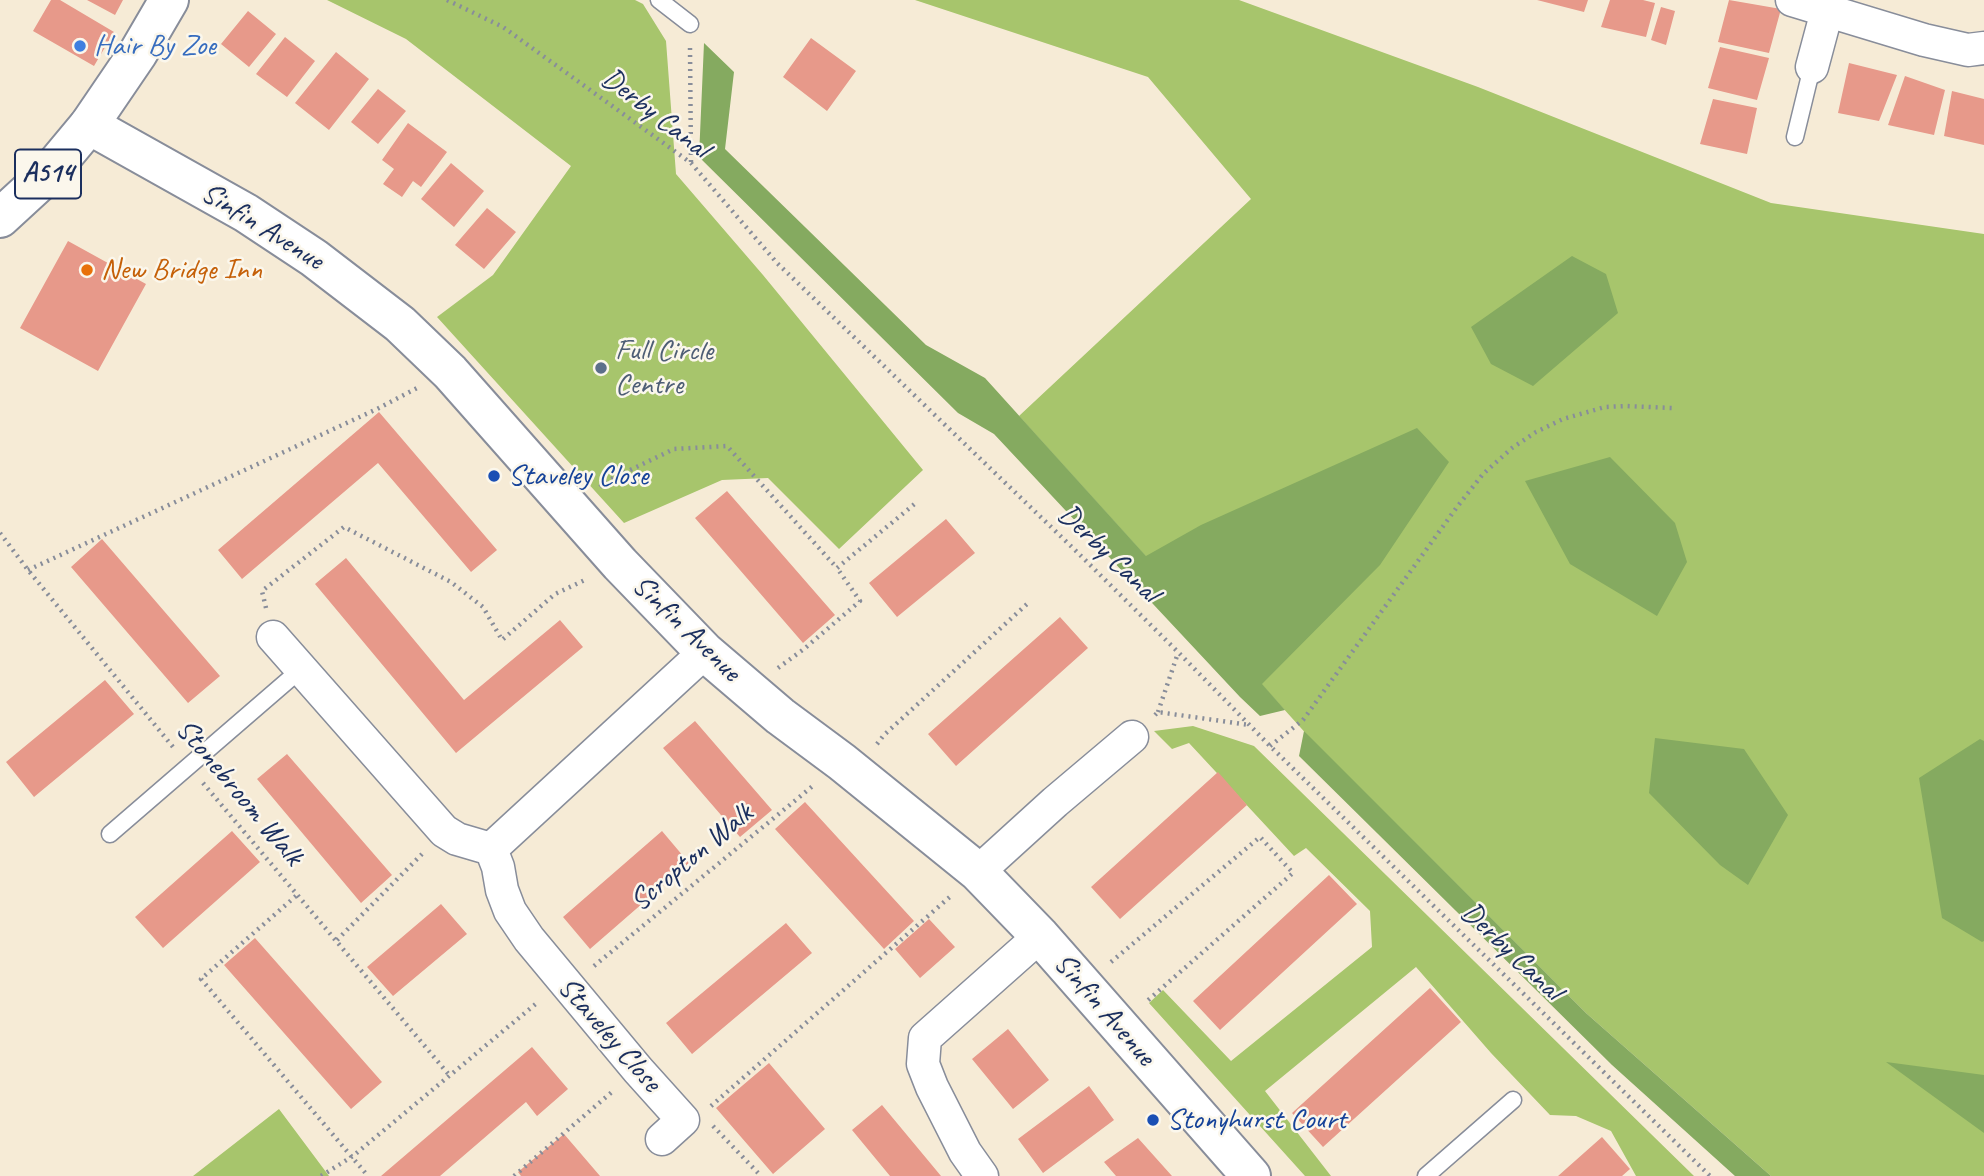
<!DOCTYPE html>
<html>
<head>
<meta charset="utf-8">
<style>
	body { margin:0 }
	canvas { display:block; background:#f6ebd6 }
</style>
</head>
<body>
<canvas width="1984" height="1176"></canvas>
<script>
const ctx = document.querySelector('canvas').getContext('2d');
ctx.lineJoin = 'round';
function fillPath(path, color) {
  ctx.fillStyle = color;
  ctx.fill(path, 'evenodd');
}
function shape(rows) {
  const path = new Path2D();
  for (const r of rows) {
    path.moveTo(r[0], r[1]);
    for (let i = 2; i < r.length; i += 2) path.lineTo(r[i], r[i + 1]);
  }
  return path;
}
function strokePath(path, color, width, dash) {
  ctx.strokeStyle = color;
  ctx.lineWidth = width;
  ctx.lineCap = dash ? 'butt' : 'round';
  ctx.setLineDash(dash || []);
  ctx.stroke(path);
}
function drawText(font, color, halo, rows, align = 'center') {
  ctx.font = font + ' Caveat,sans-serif';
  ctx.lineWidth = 5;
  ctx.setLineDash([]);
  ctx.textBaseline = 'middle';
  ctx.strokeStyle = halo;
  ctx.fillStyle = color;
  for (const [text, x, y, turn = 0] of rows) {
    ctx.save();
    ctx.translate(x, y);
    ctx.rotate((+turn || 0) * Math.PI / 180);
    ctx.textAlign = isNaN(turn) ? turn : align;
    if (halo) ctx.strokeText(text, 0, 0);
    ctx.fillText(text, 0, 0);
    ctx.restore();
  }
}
const green = shape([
	[327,0,635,0,643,4,666,41,676,174,763,275,923,470,839,549,768,478,722,480,624,523,437,317,493,275,571,166,406,39],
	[915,0,1239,0,1478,87,1771,203,1984,234,1984,1176,1771,1176,1586,1013,1310,738,1019,416,1251,199,1148,77],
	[1193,726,1254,746,1694,1176,1636,1176,1611,1131,1576,1116,1550,1115,1491,1053,1416,967,1265,1091,1331,1176,1305,1176,1149,1003,1163,990,1231,1061,1372,947,1370,911,1306,848,1294,856,1189,743,1172,749,1154,731],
	[279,1109,329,1176,193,1176]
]);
const forest = shape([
	[704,43,734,72,725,149,926,345,985,378,1146,556,1201,525,1417,428,1449,462,1380,565,1262,684,1285,710,1260,716,1240,697,994,434,958,413,699,157],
	[1572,256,1606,274,1618,313,1533,386,1491,364,1471,327],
	[1610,457,1675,523,1687,562,1657,616,1570,564,1525,481],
	[1304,731,1586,1013,1771,1176,1735,1176,1612,1065,1299,756],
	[1655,738,1744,749,1788,815,1748,885,1720,865,1649,793],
	[1980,739,1984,741,1984,941,1982,942,1942,918,1919,778],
	[1886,1062,1984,1075,1984,1133]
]);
const building = shape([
	[51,0,60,0,114,32,94,66,33,31],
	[87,0,123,0,115,15],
	[1537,0,1588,0,1584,12],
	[1610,0,1643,0,1655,3,1646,37,1601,27],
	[1729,0,1781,9,1769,53,1718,42],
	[1661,7,1675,11,1666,45,1651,40],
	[248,11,276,34,249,67,221,44],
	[285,37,315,61,287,97,256,74],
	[811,38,856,71,827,111,783,77],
	[1720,47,1769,58,1757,100,1708,88],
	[336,52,369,79,329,130,295,103],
	[1849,63,1897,75,1879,121,1838,113],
	[1905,76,1945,90,1934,135,1888,125],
	[378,89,406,111,378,144,351,122],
	[1952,91,1984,99,1984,145,1944,136],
	[1713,99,1757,108,1747,154,1700,144],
	[408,123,447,152,421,187,413,181,402,197,383,184,394,169,382,160],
	[451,163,484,191,454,227,421,199],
	[487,208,516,232,484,269,455,245],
	[68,241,146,284,98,371,20,328],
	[379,412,497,550,471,572,378,463,242,579,218,550],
	[727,491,835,615,803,643,695,518],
	[946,519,975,553,897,617,869,583],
	[102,539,220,676,188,703,71,567],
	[346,558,464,700,560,620,583,647,456,753,315,584],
	[1060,617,1088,648,956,766,928,734],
	[105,680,134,714,34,797,6,762],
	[695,721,772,810,740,837,663,748],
	[287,754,392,875,361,903,257,779],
	[1218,772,1247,805,1120,919,1091,887],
	[805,802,914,921,884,949,775,829],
	[232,831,260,862,163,948,135,917],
	[662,831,689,863,590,949,563,917],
	[1329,875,1357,904,1220,1030,1193,1001],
	[441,904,467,934,393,996,367,967],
	[929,919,955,947,920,978,895,949],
	[786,923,812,953,692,1054,666,1023],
	[255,938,382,1082,351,1109,224,965],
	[1430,988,1461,1022,1323,1147,1292,1113],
	[1008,1029,1049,1080,1013,1109,972,1059],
	[532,1047,568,1089,537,1116,526,1102,440,1176,381,1176],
	[769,1063,825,1129,773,1174,716,1108],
	[1089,1086,1114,1120,1043,1173,1018,1139],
	[882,1105,941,1176,890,1176,852,1130],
	[564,1134,600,1176,521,1176,518,1172],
	[1602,1137,1630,1169,1622,1176,1558,1176],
	[1138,1138,1172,1176,1116,1176,1104,1162]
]);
const path = shape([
	[447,0,503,27,691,163,777,263,1075,550,1179,653,1270,746,1710,1176],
	[690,48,691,162],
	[600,487,605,482,674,449,727,446,837,568,917,502],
	[0,533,28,570,173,747],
	[28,570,377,409,417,388],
	[266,608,262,591,344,527,451,582,483,607,502,640,555,594,587,579],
	[778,668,804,649,860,601,837,568],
	[1158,712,1178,653],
	[1155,715,1158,712,1249,725],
	[877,744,884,735,1027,604],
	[1270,746,1303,720,1457,507,1483,474,1512,448,1536,432,1563,419,1605,407,1626,406,1672,408],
	[203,783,450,1076],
	[296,896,201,979,368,1176],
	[337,940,422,854],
	[1111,962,1260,837,1293,873,1146,1002],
	[594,966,814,785],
	[711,1106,952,895],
	[713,1126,761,1176],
	[321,1176,353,1156,538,1002],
	[514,1176,613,1091]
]);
const service = shape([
	[659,0,690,24],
	[1795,137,1812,67],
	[110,834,300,670],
	[1426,1176,1513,1100]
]);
const minor = shape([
	[1792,0,1924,40,1968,50,1984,48],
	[1812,67,1827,11],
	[273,637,444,831,457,839,491,849],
	[978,872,1055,802,1132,737],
	[662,1139,683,1120,638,1070,529,939,510,911,502,890,498,867,491,849,705,652],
	[982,1176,965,1152,932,1087,923,1064,925,1038,1040,936]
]);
const tertiary = shape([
	[89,125,246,213,314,258,400,324,450,372,620,564,705,652,780,716,842,762,978,872,1040,936,1251,1176]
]);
const primary = shape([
	[0,218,49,173,89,125,138,53,169,0]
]);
const markers = [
	[80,46,7,"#3f7fe0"],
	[87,270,7,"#e8710a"],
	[601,368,7,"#5c6f8a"],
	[494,476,7,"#1a4fb4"],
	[1153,1120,7,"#1a4fb4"]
];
const shields = [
	[48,174,66]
];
const shieldNames = [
	["A514",48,174]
];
const shopNames = [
	["Hair By Zoe",94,46]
];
const streetNames = [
	["Derby Canal",655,114,38],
	["Sinfin Avenue",262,227,32],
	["Derby Canal",1108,554,44],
	["Sinfin Avenue",686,629,44],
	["Stonebroom Walk",239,793,50],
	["Scropton Walk",692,858,-40],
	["Derby Canal",1511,952,44],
	["Sinfin Avenue",1104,1010,49],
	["Staveley Close",609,1035,49]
];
const foodNames = [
	["New Bridge Inn",101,270]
];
const serviceNames = [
	["Full Circle",615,351],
	["Centre",615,385]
];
const transitNames = [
	["Staveley Close",508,476],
	["Stonyhurst Court",1167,1120]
];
fillPath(green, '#a7c56c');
fillPath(forest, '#85aa60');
fillPath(building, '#e7998a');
strokePath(service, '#888d9a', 19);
strokePath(minor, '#888d9a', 35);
strokePath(tertiary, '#888d9a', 42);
strokePath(primary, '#888d9a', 42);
strokePath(path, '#888d9a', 4.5, [2, 5]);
strokePath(service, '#fff', 16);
strokePath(minor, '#fff', 32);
strokePath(tertiary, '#fff', 38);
strokePath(primary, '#fff', 38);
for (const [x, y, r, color] of markers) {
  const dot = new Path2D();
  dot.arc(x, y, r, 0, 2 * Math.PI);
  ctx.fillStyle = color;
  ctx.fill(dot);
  strokePath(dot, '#fbf7ec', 2.5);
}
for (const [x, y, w] of shields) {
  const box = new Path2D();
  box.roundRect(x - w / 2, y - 24.5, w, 49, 5);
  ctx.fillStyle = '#fbf7ec';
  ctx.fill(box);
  strokePath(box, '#1b2f5e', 2);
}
drawText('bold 28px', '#1b2f5e', null, shieldNames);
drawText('30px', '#366cbe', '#fbf7ec', shopNames, 'left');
drawText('30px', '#1b2f5e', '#fbf7ec', streetNames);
drawText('30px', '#c56008', '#fbf7ec', foodNames, 'left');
drawText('30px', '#4e5e75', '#fbf7ec', serviceNames, 'left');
drawText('30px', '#164399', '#fbf7ec', transitNames, 'left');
</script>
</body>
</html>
